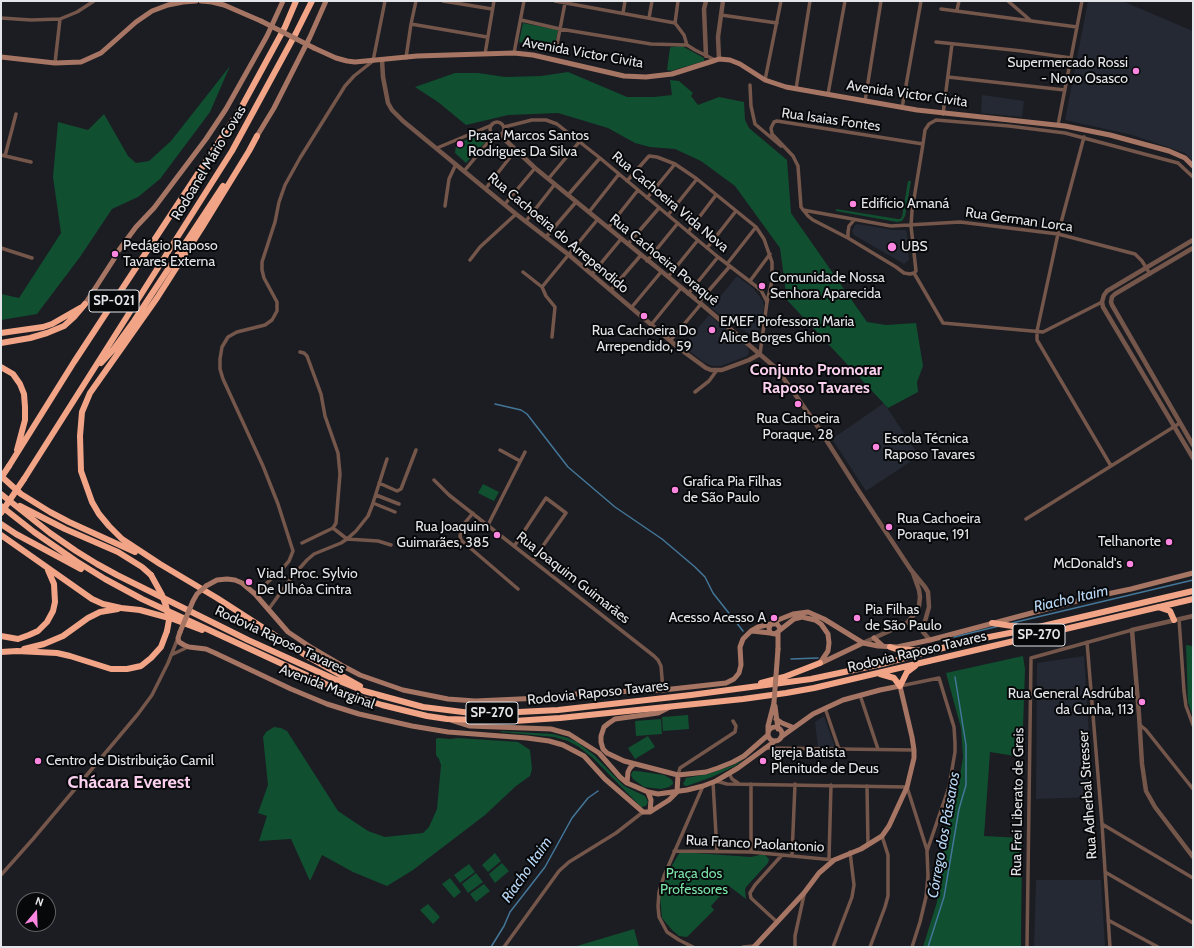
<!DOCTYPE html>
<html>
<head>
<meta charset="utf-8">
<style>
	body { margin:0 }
	#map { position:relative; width:1194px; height:948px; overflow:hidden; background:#1b1d23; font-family:Cabin,sans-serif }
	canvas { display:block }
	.frame { position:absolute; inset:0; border:2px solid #e4e5e9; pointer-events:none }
	.north { position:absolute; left:16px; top:892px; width:40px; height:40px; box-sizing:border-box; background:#07080a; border:1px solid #5f6063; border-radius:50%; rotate:19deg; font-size:11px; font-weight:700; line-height:16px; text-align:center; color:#e4e5e9 }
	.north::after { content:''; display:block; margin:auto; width:14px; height:18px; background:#fd86e1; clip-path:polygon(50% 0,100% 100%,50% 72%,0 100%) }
</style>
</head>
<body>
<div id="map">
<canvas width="1194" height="948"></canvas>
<div class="frame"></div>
<div class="north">N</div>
</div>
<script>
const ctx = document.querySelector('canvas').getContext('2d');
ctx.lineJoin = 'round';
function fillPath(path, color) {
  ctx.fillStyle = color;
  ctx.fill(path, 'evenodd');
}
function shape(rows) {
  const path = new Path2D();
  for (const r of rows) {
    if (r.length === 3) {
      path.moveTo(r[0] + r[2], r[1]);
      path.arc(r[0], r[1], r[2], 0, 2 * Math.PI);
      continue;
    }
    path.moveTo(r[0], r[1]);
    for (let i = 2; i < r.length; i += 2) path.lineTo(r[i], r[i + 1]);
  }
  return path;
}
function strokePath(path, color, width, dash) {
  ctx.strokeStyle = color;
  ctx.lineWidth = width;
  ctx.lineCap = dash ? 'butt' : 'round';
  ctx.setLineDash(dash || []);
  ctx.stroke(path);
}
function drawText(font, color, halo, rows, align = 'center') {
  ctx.font = font + ' Cabin,sans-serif';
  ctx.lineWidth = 4;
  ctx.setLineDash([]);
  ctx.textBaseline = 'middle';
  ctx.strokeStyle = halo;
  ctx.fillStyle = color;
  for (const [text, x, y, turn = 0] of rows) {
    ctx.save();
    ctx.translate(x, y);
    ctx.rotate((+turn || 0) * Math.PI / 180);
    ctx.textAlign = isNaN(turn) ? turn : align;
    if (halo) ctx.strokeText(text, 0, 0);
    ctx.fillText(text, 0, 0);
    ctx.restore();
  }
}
const built = shape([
	[1088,1,1122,1,1193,31,1193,161,1185,153,1132,135,1065,120],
	[982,95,1024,101,1022,117,981,113],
	[857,224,893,230,905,230,907,232,909,260,904,264,854,235,852,231,855,225],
	[737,276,753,288,763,301,764,307,761,323,757,335,755,337,738,327,737,328,711,308],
	[709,315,747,346,749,352,747,356,721,366,712,366,702,361,683,346],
	[884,403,919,456,866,491,832,439],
	[1084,656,1093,797,1036,799,1037,663],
	[824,716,834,744,834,747,818,747,815,722],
	[1036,880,1101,880,1105,947,1034,947]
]);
const green = shape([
	[523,23,558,30,554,49,519,42],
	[682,46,704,58,704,61,671,71,667,70,670,48,671,47],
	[230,66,210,112,160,179,138,197,112,209,80,257,37,314,1,320,1,294,19,298,61,233,53,177,58,122,88,130,104,114,128,156,136,163,149,161,171,141],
	[568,72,627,97,654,97,672,95,670,80,679,81,693,93,691,96,698,105,719,97,744,102,745,120,749,128,787,160,791,213,867,322,886,325,916,323,923,366,917,382,918,392,888,408,787,300,780,248,735,186,701,161,675,149,650,147,635,143,608,128,558,113,508,115,466,125,438,102,415,87,455,73,478,73,505,77,541,76],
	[478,134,485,134,491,136,466,163,455,153,456,145],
	[908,181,911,181,905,216,902,221,897,222,836,211,836,209,898,219,900,219,902,217],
	[483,484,499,492,494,501,478,493],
	[1186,645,1193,646,1193,717,1188,702],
	[1023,656,1025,669,1022,757,990,752,984,836,1022,838,1021,947,923,947,937,902,942,848,949,815,959,782,963,757,961,728,946,673],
	[688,715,689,729,663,731,662,717],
	[661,719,662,734,636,736,635,721],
	[274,727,281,728,287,731,338,811,368,831,385,837,423,833,429,827,437,809,441,765,439,759,436,755,436,739,438,738,450,739,458,738,518,742,530,750,532,769,530,776,516,786,485,815,413,870,387,886,353,872,322,855,310,881,291,839,259,841,267,816,258,813,268,785,263,737,266,732],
	[501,731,553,734,568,738,577,742,594,755,624,786,645,796,648,802,646,806,641,807,593,758,579,747,568,741,554,737,501,732],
	[648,736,655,747,635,759,628,748],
	[746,758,735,766,712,777,687,786,685,786,683,784,686,778,708,774,734,765],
	[633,771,637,771,664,775,671,779,673,782,673,784,669,787,661,789,644,787,633,779,631,775],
	[680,852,751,857,764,854,769,859,768,863,746,887,745,890,746,899,729,886,711,906,714,910,687,937,679,936,672,930,662,918,660,897,667,874],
	[495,853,501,861,488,872,482,865],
	[502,863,509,871,495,883,489,874],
	[469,864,475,872,460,883,454,875],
	[476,873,483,882,468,893,462,884],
	[450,878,461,892,454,898,442,884],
	[484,884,490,891,476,902,470,894],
	[428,904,440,917,433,924,420,910],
	[634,929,639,947,578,947,577,946]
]);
const stream = shape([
	[495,404,521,410,527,414,568,467,615,507,662,539,695,567,705,577,713,593,743,631],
	[1012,623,1193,580],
	[954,637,999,626],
	[791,659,818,658],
	[491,947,504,926,510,912,545,867,572,818,588,798,598,791],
	[928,947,944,897,959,809,966,785,966,745,955,677]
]);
const secondaryTunnel = shape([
	[114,259,119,250]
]);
const minor = shape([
	[443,1,492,9],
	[555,1,675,23,684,35,687,45,695,50,715,60],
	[1008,1,1030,20],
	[941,9,1077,27],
	[957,10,959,1],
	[623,13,625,1],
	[721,15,777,23],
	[1,18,31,20,60,19,77,12,94,1],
	[649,18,652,1],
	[521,20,560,29,651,44,687,45],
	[675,23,678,1],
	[411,24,487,37],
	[936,42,1022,51,1071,58],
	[556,50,565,3],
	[514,53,524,1],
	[485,54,494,1],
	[406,58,411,24,416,1],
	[55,63,60,19],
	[948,77,1065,90],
	[765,80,781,1],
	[750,85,751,106,755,124,781,146],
	[796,89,810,1],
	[828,94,845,1],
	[865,101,881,1],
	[902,108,921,1],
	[943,114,952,44],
	[497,129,7],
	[1058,125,1082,1],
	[504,127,532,120,546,120,557,124,600,158,718,257,761,290,767,302,760,354],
	[1084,137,1058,234,1037,331,1037,340,1111,466],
	[923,144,777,121,774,122,771,128,772,134,793,156,798,166,801,207,808,216,813,220,848,238,896,267,904,273,910,274,914,273,916,271,911,226,912,211,923,144,925,130,929,124,936,120,1009,126,1065,133,1178,163,1193,177],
	[437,148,492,125],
	[1,155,31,162],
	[5,156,16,114],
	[465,170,494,135],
	[549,178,580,141],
	[627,181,649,156,657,157,675,164,697,179,756,227,764,239,772,262,772,281,767,302],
	[486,188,515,151],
	[568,195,600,158],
	[647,198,675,164],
	[505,204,535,168],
	[445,206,449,179,456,164],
	[803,210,891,226,960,222,1058,234,1135,254,1142,261,1150,274],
	[589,212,619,174],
	[668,215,697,179],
	[526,221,555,184],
	[608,228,638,190],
	[688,232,716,195],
	[546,237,576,202],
	[848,238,848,232,849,226,854,220],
	[628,244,659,208],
	[1,248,32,258],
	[707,248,736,211],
	[470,260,480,247,516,214],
	[647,261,678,223],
	[727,264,756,227],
	[523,272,542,287,598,219],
	[914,273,943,323,1043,332,1102,302],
	[592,274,621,239],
	[668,277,698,240],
	[750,281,770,254],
	[542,287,546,296,555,307,552,337],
	[611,290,641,255],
	[688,294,718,257],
	[699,302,730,266],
	[631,308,661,272],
	[651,325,681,288],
	[670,341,701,304],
	[300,352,304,353,307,356,321,394,325,416,338,453,340,474,336,523,333,528,302,543],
	[695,392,709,381,717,370],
	[500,450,520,461],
	[434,480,449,495,654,656,658,660,661,666,663,690],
	[379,483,397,491,401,489,416,450],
	[376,495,399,504],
	[373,503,395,512],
	[473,513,463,525,460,536,461,540,518,589],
	[1026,519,1180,423],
	[488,525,525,452],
	[333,528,347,539,356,531,368,516,372,506,387,459],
	[515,545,546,498,566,513,533,560],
	[255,594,283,568,289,561,293,551,278,504,263,466,223,379,220,369,220,359,222,347,228,337,237,332,265,325,272,320,277,311,277,302,264,278,262,270,262,262,275,222,279,202,285,185,300,158,345,86,354,76,373,61,385,1],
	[268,610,292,577,307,560,314,554,341,543,347,539,378,541,391,545],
	[1179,619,1184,691,1186,706,1193,725],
	[1087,642,1102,824,1110,947],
	[171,655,188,647],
	[900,686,939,678,954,727,955,743,955,752,949,787,927,851,928,876,926,897,920,922,912,947],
	[860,695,878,749],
	[825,708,839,749],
	[1140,725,1146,730,1193,789],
	[766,748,914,750],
	[729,773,732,779,738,783],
	[678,775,680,768,735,732,736,726,733,721],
	[716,781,727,784,907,787,927,850],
	[713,782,717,852],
	[751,784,751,852],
	[867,786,868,845],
	[1102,824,1193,878],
	[674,851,751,852,834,860],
	[792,855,795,784],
	[829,859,831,785],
	[1105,872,1193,923],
	[1,875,33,839,138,714,152,695,168,663,178,638],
	[1108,920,1158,947],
	[777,922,751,898,750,893,755,885,782,855],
	[504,947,559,871,569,862,616,833,643,812],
	[693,947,679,940,667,932,659,917,658,906,659,892,664,876,703,786],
	[743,947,754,946],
	[795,947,795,936,804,895],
	[833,947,852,897,854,885,850,852],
	[870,947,885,907,888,896,888,855,882,836],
	[1027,947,1031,658,1132,630]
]);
const tertiary = shape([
	[706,1,704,9,706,56],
	[719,59,718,37,723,1],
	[382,60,383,77,388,103,392,110,403,121,516,214,569,255,680,349,706,368,711,370,722,370,749,360,760,354],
	[500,135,535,168,699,302,777,369,816,424,858,490,911,570,925,587,928,592,929,607,923,628,923,632,930,640],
	[1193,240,1107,291,1104,295,1102,302,1103,307,1193,458],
	[1193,248,1115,294,1112,297,1111,302,1112,305,1193,445],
	[1193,616,1132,630,1139,715,1142,764,1146,791,1155,807,1193,857],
	[863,643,907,623,916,612,919,606,920,597,919,590,913,573]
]);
const secondary = shape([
	[201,1,212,2,224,5,261,21],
	[314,48,336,58,347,61,355,62,417,56,514,53,533,55,624,76,646,77,672,74,713,61,719,59,730,60,740,64,765,80,786,87,917,110,1065,126,1110,135,1169,151,1185,158,1193,166],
	[1,57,55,63,81,62,101,53,136,22,152,11,168,5,183,2,196,1],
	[257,136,274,108,310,37,326,1],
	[119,250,136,227,154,208,206,139,226,109,267,36,283,1],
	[85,304,114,259],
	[206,586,217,580,227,579,235,580,242,583,255,594,288,632,312,648,341,665,360,675,403,690,448,699,475,701,541,698,585,693,663,690,726,683,734,679,739,673,741,665,740,647,743,639,751,631,758,627,771,624],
	[773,624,777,624,780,628,779,631,775,634,770,633,769,628,771,624,778,620,793,614,808,612,824,619,863,643,878,646,897,647,930,640,1088,598,1131,589,1193,573],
	[780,630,794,619,802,617,815,620,821,624,828,634,829,643,828,651,820,663],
	[752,631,770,633],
	[180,632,178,638,179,642,184,645,189,647,206,649,215,653,291,689,327,704,359,714,412,726,448,732,527,738,549,741,563,745,584,756,605,779,643,812,650,812,669,800,677,792],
	[874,638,883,646],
	[778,649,778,633],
	[821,663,863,643],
	[775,706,778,729],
	[670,707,658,713,615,719,609,723,604,727,601,736,601,742,603,749,607,753,624,761,678,775,706,772,718,768,733,762,744,756,768,735],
	[776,719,782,723,792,727],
	[451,720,470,726,551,729,569,734,599,753,620,777,627,783,648,792,658,794,687,790,703,786,716,781,738,768,775,741],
	[775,734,7],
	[768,733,768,726,774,703],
	[627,783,628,772,630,768,634,764],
	[648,792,651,800,650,812],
	[677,792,678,775],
	[754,947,804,893,819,873,834,860,861,849,882,836,889,826,907,787,914,758,914,750,912,737,900,686,880,690,843,700,813,714,781,737]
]);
const motorway = shape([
	[257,136,249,151,203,226,157,298,90,393,82,412,80,436,81,471,92,502,99,514,109,526,122,539,160,564,217,598,310,658,360,686],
	[1,333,43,327,52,324,80,308],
	[1,343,30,338,47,333,64,326,74,317,85,304],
	[101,363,113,350,134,321,223,186],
	[1,367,13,374,20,384,24,394,25,407,25,420,17,450],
	[9,466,74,362,241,108,285,27,296,1],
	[1,476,21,494,50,512,69,522,135,552],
	[24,479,232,151,296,33,312,1],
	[1,494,50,533,76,551,97,564,117,575,248,640,332,678,364,691,423,707,471,713,499,713,558,710,691,695,811,679,882,664,969,641,1030,629,1193,591],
	[1,506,34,532,76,561,105,579,142,599,345,693,382,705,427,716,447,719,514,721,560,718,743,699,786,693,814,688,1193,599],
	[20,506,65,529,118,552,142,567,151,575],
	[1,524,16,534,81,569],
	[1,535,92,599,103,604,121,608,140,610,173,619,202,630],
	[1158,607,1170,611,1174,620],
	[992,623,1026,628],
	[1,636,18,639,29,635,38,631,47,622,53,611,55,602,54,584,48,570],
	[890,647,896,649,926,651],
	[24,649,44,644,63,636,88,618,100,612,118,609],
	[1,652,17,651,57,653,70,656,111,669,127,669,141,666,151,658,161,647,167,631],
	[880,674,894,678,900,686,907,672,915,666],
	[761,683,784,677,820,663]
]);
const secondaryBridge = shape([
	[261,21,314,48],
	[180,632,193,601,197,594,206,586],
	[774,702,778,649]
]);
const motorwayBridge = shape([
	[1,478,9,466],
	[1,513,24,479],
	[151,575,162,595,166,606,169,620,167,631]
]);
const markers = [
	[1136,71,4,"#fd86e1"],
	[460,144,4,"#fd86e1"],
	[853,204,4,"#fd86e1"],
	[892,247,5,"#fd86e1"],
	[115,254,4,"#fd86e1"],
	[762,286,4,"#fd86e1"],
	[644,316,4,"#fd86e1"],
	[712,330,4,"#fd86e1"],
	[798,404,4,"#fd86e1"],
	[876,447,4,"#fd86e1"],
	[675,490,4,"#fd86e1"],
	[889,527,4,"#fd86e1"],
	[497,535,4,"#fd86e1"],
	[1169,542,4,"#fd86e1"],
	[1130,564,4,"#fd86e1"],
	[249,582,4,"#fd86e1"],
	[774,618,4,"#fd86e1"],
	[857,618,4,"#fd86e1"],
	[1142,702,4,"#fd86e1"],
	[38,761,4,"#fd86e1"],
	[763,761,4,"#fd86e1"]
];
const shields = [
	[114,301,50],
	[1039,635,52],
	[492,713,52]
];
const shieldNames = [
	["SP-021",114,301],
	["SP-270",1039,635],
	["SP-270",492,713]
];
const streetNames = [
	["Avenida Victor Civita",583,53,10],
	["Avenida Victor Civita",907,94,8],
	["Rua Isaias Fontes",831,120,8],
	["Rodoanel Mário Covas",209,163,-59],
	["Rua Cachoeira Vida Nova",670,202,40],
	["Rua German Lorca",1019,220,8],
	["Rua Cachoeira do Arrependido",558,233,40],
	["Rua Cachoeira Poraquê",664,260,39],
	["Rua Joaquim Guimarães",573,578,38],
	["Rodovia Raposo Tavares",280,640,25],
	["Rodovia Raposo Tavares",917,652,-13],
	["Avenida Marginal",327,687,21],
	["Rodovia Raposo Tavares",598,693,-6],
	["Rua Adherbal Stresser",1088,795,-94],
	["Rua Frei Liberato de Greis",1018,802,-89],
	["Rua Franco Paolantonio",755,844,3]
];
const poiNames = [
	["Supermercado Rossi",1128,63,"right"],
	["- Novo Osasco",1128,79,"right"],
	["Praça Marcos Santos",468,136],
	["Rodrigues Da Silva",468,152],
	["Edifício Amaná",861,204],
	["Pedágio Raposo",123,246],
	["Tavares Externa",123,262],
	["UBS",901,247],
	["Comunidade Nossa",770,278],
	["Senhora Aparecida",770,294],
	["EMEF Professora Maria",720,322],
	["Alice Borges Ghion",720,338],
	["Rua Cachoeira Do",644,331,"center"],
	["Arrependido, 59",644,347,"center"],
	["Rua Cachoeira",798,419,"center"],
	["Poraque, 28",798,435,"center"],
	["Escola Técnica",884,439],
	["Raposo Tavares",884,455],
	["Grafica Pia Filhas",683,482],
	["de São Paulo",683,498],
	["Rua Cachoeira",897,519],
	["Poraque, 191",897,535],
	["Rua Joaquim",489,527,"right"],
	["Guimarães, 385",489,543,"right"],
	["Telhanorte",1161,542,"right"],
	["McDonald's",1122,564,"right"],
	["Viad. Proc. Sylvio",257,574],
	["De Ulhôa Cintra",257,590],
	["Pia Filhas",865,610],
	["de São Paulo",865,626],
	["Acesso Acesso A",766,618,"right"],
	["Rua General Asdrúbal",1134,694,"right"],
	["da Cunha, 113",1134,710,"right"],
	["Igreja Batista",771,753],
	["Plenitude de Deus",771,769],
	["Centro de Distribuição Camil",46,761]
];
const parkNames = [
	["Praça dos",694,874],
	["Professores",694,890]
];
const waterNames = [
	["Riacho Itaim",1071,599,-13],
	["Córrego dos Pássaros",944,835,-80],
	["Riacho Itaim",527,870,-55]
];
const quarterNames = [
	["Conjunto Promorar",816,370],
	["Raposo Tavares",816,388]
];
const districtNames = [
	["Chácara Everest",129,783]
];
fillPath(built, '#242933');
fillPath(green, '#104f30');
strokePath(stream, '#447698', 1.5);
strokePath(secondaryTunnel, '#393b41', 5, [5, 2.5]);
strokePath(minor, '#75564a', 3.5);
strokePath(tertiary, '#75564a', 4.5);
strokePath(secondary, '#a77563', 5);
strokePath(motorway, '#f2a487', 6);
strokePath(secondaryBridge, '#a77563', 5);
strokePath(motorwayBridge, '#f2a487', 6);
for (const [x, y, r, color] of markers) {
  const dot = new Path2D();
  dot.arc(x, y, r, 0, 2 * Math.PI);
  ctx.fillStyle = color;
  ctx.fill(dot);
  strokePath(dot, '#07080a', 1.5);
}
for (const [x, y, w] of shields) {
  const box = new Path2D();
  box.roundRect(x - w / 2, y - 11, w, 22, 3);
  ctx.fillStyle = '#07080a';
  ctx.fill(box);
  strokePath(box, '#e4e5e9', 1);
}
drawText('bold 13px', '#e4e5e9', null, shieldNames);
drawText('14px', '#e4e5e9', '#07080a', streetNames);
drawText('14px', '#e4e5e9', '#07080a', poiNames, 'left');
drawText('14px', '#7ae3a7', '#07080a', parkNames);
drawText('italic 15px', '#b7d6f3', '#07080a', waterNames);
drawText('bold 16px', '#fad0ee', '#07080a', quarterNames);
drawText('bold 18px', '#fad0ee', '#07080a', districtNames);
</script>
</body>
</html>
